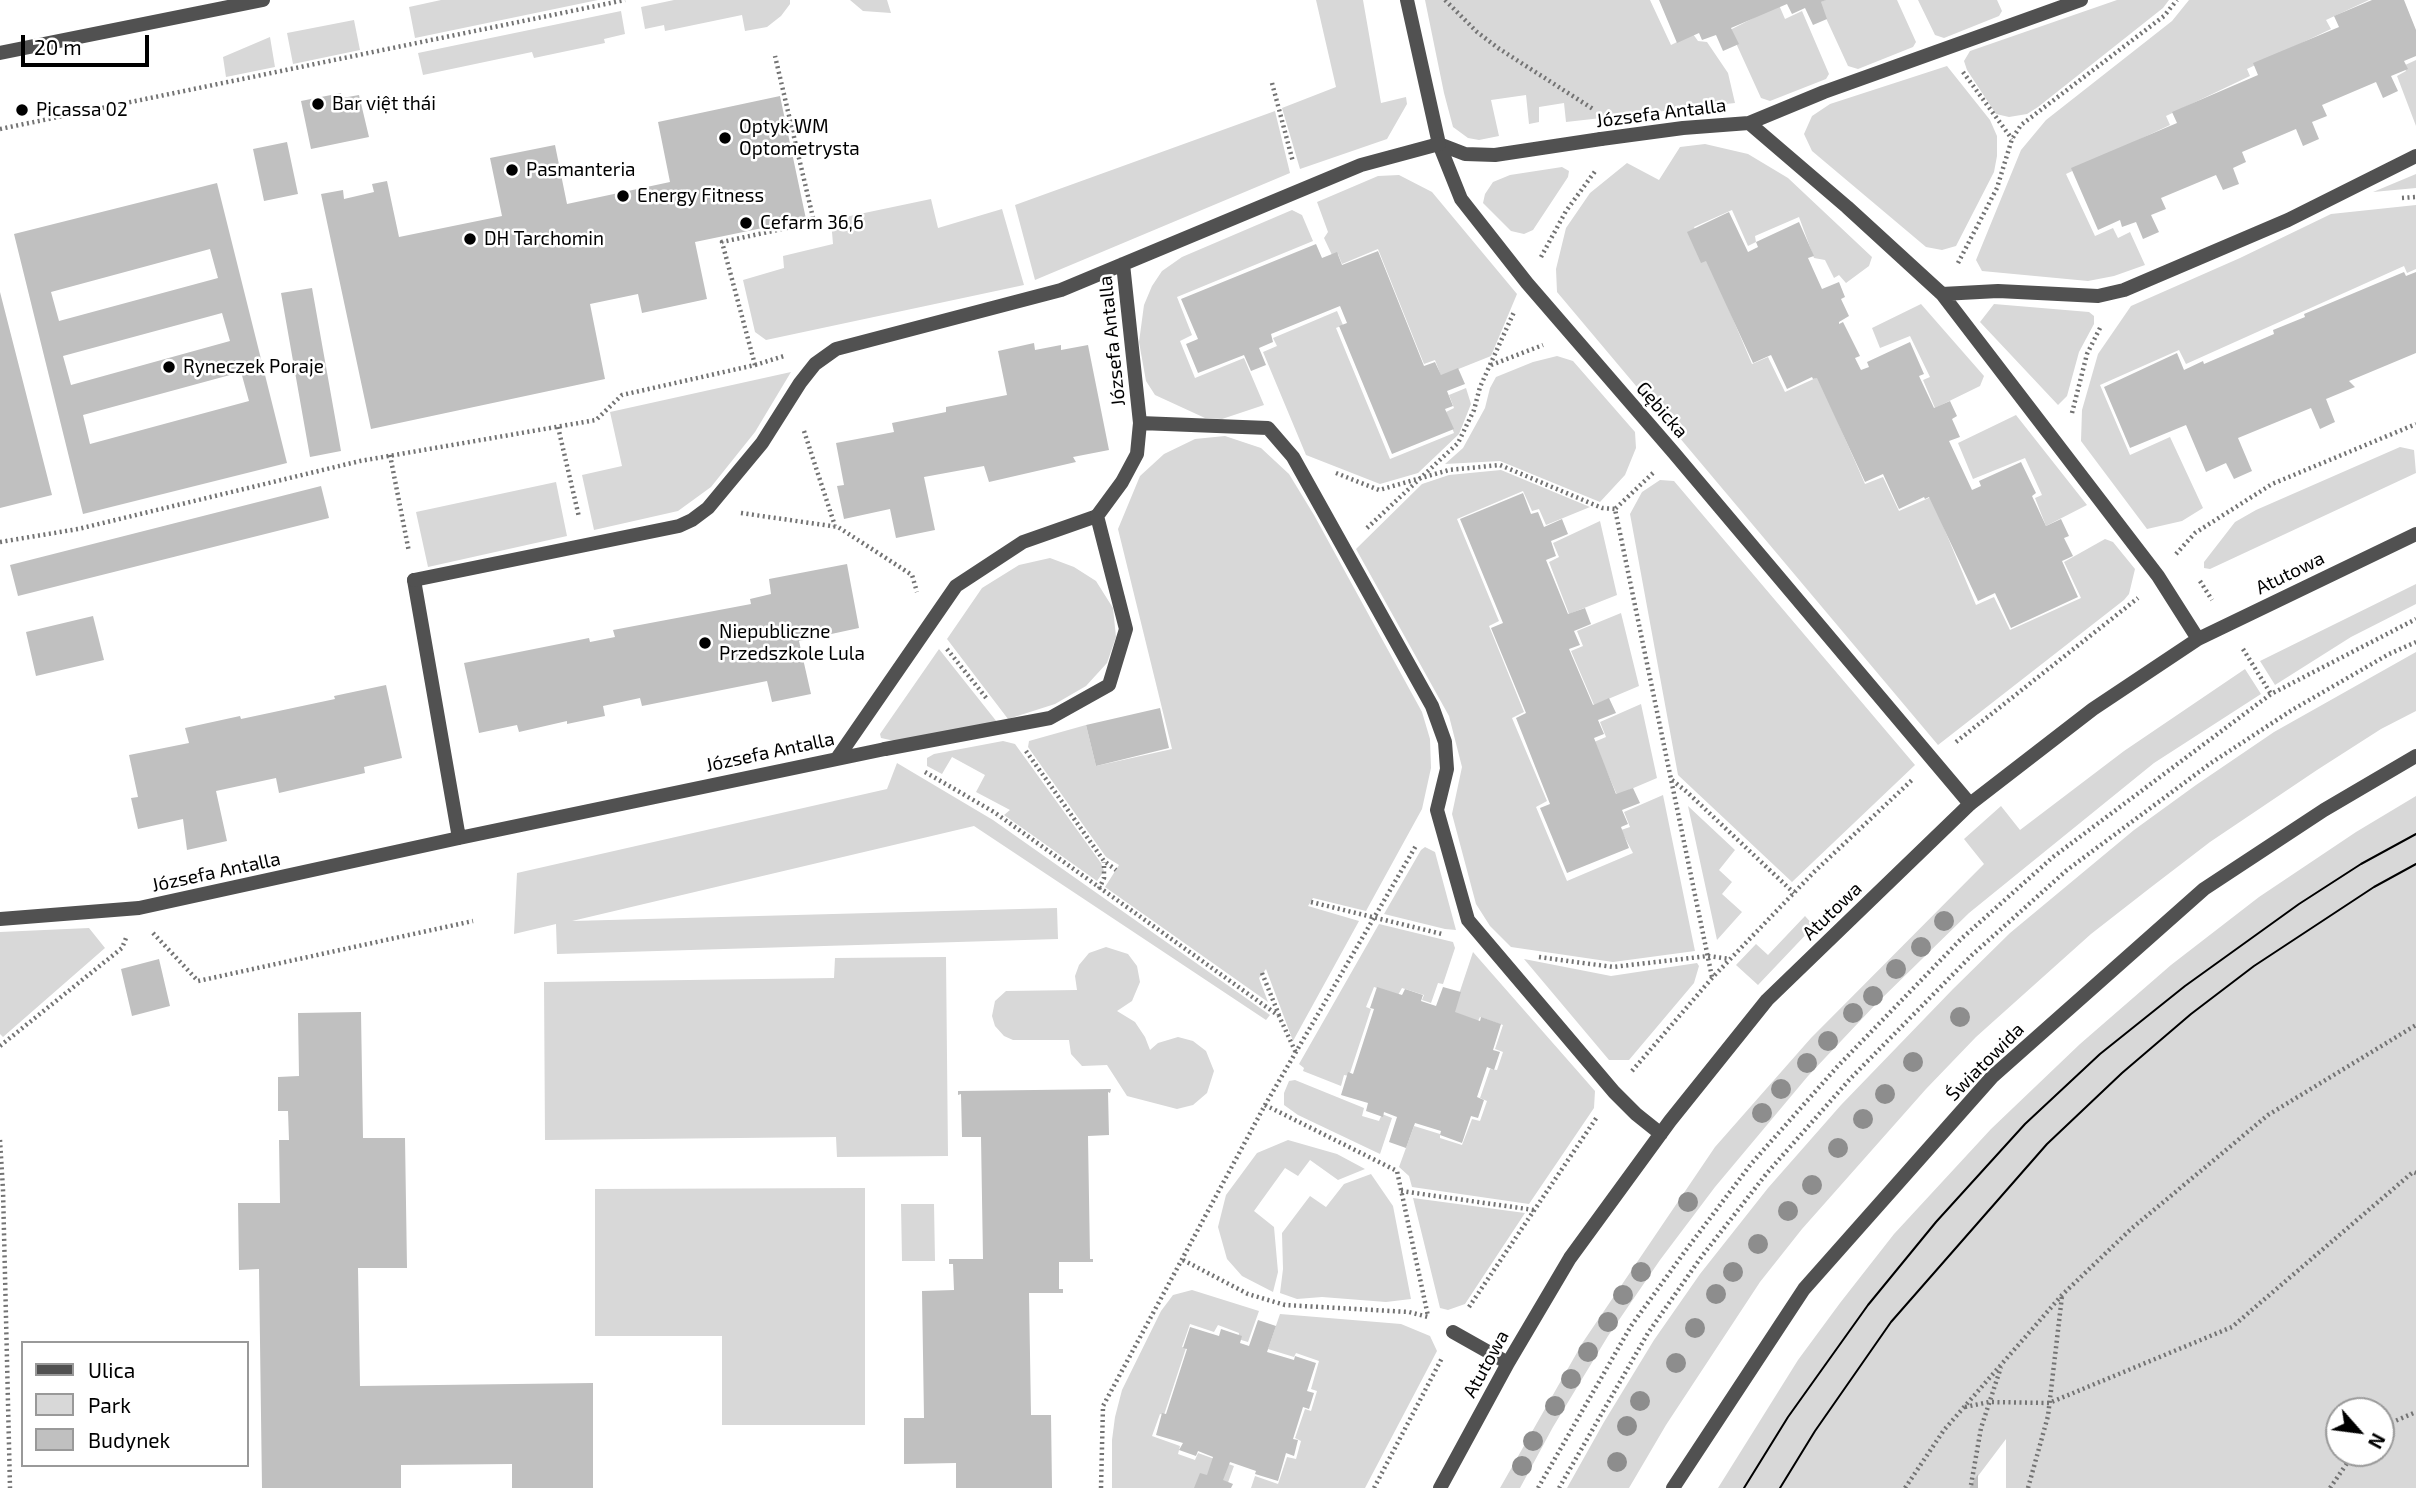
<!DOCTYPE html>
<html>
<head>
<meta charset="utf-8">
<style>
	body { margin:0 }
	#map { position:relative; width:2416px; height:1488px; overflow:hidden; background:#fff; font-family:"Exo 2",sans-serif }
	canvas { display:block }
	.legend { position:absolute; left:21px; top:1341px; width:228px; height:126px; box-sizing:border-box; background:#fff; border:2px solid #999; margin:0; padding:9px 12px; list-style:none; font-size:21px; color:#000 }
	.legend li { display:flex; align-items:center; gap:14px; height:35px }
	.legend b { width:35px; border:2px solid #999 }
	.north { position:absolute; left:2325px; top:1397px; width:70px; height:70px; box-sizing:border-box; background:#fff; border:2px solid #999; border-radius:50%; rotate:118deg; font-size:19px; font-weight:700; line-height:28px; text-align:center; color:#000 }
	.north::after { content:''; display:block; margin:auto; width:24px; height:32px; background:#000; clip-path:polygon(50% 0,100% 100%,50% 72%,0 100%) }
	.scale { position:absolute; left:21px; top:35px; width:128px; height:32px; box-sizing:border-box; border:4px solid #000; border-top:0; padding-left:9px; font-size:21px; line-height:24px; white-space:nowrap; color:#000; -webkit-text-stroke:5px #fff; paint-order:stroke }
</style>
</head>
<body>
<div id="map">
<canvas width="2416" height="1488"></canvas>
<ul class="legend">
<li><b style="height:9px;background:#515151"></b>Ulica</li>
<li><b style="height:19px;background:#d8d8d8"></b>Park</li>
<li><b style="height:19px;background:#c0c0c0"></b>Budynek</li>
</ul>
<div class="north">N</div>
<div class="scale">20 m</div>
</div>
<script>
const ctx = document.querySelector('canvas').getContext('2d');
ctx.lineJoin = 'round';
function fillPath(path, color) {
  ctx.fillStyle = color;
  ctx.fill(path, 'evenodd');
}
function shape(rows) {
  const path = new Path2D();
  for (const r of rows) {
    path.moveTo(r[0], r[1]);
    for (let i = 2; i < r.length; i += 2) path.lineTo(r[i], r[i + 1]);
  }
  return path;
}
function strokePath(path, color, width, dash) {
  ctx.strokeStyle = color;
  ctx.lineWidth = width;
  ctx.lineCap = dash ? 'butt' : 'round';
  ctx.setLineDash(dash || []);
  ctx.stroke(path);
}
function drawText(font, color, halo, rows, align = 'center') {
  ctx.font = font + ' "Exo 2",sans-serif';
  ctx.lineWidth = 5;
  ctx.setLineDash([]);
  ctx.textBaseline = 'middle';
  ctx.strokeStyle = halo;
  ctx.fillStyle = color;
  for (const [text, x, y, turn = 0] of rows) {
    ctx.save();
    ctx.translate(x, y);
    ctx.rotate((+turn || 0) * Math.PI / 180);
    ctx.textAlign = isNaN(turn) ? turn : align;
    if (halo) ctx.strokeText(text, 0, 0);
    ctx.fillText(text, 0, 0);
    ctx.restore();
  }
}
const green = shape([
	[441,0,598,0,415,38,409,7],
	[674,0,790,0,790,4,781,16,767,27,745,31,742,15,665,31,664,25,645,29,641,7],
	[850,0,887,0,891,13,863,11],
	[1316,0,1363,0,1381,103,1406,97,1407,104,1387,139,1300,169,1282,108,1336,87],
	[1425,0,1650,0,1671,45,1693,34,1698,41,1707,42,1728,73,1735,103,1566,122,1564,103,1539,107,1539,122,1529,124,1526,95,1491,100,1499,136,1479,140,1468,138,1453,127,1444,93],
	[1825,0,1897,0,1916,42,1913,47,1858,69,1848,66,1819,3],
	[1918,0,1997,0,2002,11,1999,16,1944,38,1935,35],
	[2117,0,2169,0,2163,8,2038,107,2027,114,2009,117,1996,114,1967,70,1964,61,1970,51],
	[2189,0,2369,0,2326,20,2331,29,2247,69,2250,76,2166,116,2170,125,2066,174,2095,236,2113,228,2118,238,2130,232,2145,265,2114,276,2088,281,1982,271,1976,260,2021,150,2046,120,2172,21],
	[1779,5,1785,19,1802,11,1829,74,1826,79,1770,101,1761,98,1730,30],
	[621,11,625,34,604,39,605,43,534,58,532,52,423,75,418,53],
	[354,20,360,50,293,64,287,33],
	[270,37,275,67,226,77,223,57],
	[2416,60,2416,126,2397,76,2406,71,2403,66],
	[1947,66,1990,120,1997,136,1997,156,1994,172,1956,246,1942,250,1926,247,1812,151,1804,134,1812,116,1830,104],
	[1275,111,1290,173,1035,280,1015,205],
	[1705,144,1748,154,1788,178,1872,257,1869,266,1846,283,1839,275,1834,278,1825,260,1814,258,1799,217,1755,236,1756,242,1748,246,1732,210,1694,227,1752,364,1768,357,1785,392,1818,377,1865,484,1883,477,1899,511,1931,497,1976,605,1994,597,2010,630,2081,598,2064,562,2105,539,2113,542,2135,569,2129,594,2124,600,1938,745,1557,292,1556,269,1566,228,1590,193,1627,163,1659,180,1680,147],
	[1562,167,1569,171,1568,177,1533,230,1524,234,1511,231,1483,203,1485,194,1493,182,1510,175],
	[2416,174,2416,188,2373,192],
	[1399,175,1432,192,1517,294,1491,356,1441,376,1435,360,1424,364,1378,249,1342,264,1338,254,1332,255,1324,238,1328,232,1317,202,1378,176],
	[931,199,938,228,1002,209,1024,285,766,340,755,332,743,280,784,268,783,256,833,244,831,220],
	[2416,205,2416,269,2407,273,2404,266,2186,364,2179,350,2100,385,2130,455,2170,437,2203,508,2182,521,2147,529,2081,441,2082,410,2098,354,2131,306,2240,258,2331,214],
	[1292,210,1302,215,1313,241,1177,297,1192,335,1180,341,1195,378,1244,358,1264,405,1222,419,1205,418,1155,395,1146,381,1139,342,1144,305,1152,286,1162,271,1182,257],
	[1921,304,1984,376,1980,386,1935,408,1923,380,1930,377,1910,336,1880,348,1872,328],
	[1994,304,2089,312,2094,316,2094,324,2079,352,2067,396,2058,405,1980,322],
	[1337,311,1343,325,1336,328,1390,459,1454,433,1446,412,1454,408,1449,395,1466,388,1471,404,1459,434,1418,473,1380,484,1306,455,1263,352,1277,346,1273,338],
	[1557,356,1573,361,1635,432,1636,448,1625,475,1600,502,1500,461,1445,464,1463,448,1485,408,1490,388,1496,377,1533,362],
	[791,372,755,432,711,487,678,511,594,530,582,475,622,466,610,412],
	[2016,415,2087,505,2046,526,2035,498,2042,495,2025,458,1973,479,1958,443],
	[1225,436,1261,448,1289,474,1314,515,1422,712,1430,739,1431,768,1422,809,1366,911,1313,898,1308,906,1359,921,1293,1041,1266,969,1259,978,1268,1002,1105,887,1119,865,1106,857,1028,747,1029,741,1086,725,1096,766,1172,749,1118,529,1140,476,1164,454,1195,439],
	[2400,447,2414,450,2416,473,2210,569,2204,568,2204,562,2235,522,2256,510],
	[1501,470,1590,507,1546,525,1539,509,1532,511,1523,491,1457,519,1499,621,1489,626,1524,712,1512,718,1547,801,1536,807,1567,881,1633,853,1621,830,1630,827,1624,812,1663,795,1695,951,1613,962,1511,947,1490,926,1476,904,1452,814,1462,767,1449,716,1356,549,1422,484,1449,475],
	[1660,480,1674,481,1915,765,1792,882,1678,775,1630,514,1642,492],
	[556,482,567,536,428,567,416,512],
	[1600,521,1617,595,1569,614,1549,562,1559,557,1553,543],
	[1050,558,1074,567,1096,581,1113,608,1116,637,1107,663,1086,686,1055,704,1008,719,947,639,982,588,1019,565],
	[2416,584,2416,604,2351,637,2275,685,2260,661],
	[1621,613,1639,686,1594,705,1571,651,1583,646,1577,631],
	[939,649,997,722,895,741,881,738,880,734],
	[2416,652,2416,711,2381,729,2317,770,2210,842,2150,888,2091,934,1976,1037,1926,1089,1802,1229,1760,1282,1666,1425,1629,1488,1567,1488,1604,1422,1654,1340,1700,1274,1768,1188,1841,1105,1953,989,2010,933,2134,830,2196,785,2274,732],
	[2245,669,2261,694,2154,763,1969,913,1876,1004,1808,1076,1715,1187,1660,1260,1608,1336,1553,1427,1520,1488,1500,1488,1583,1342,1715,1147,1811,1038,1984,864,1964,839,2001,806,2020,830,2124,751],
	[1641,704,1657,778,1617,795,1594,742,1606,737,1600,722],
	[1003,741,1015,744,1101,863,1104,871,1097,881,1004,815,1010,810,976,792,985,775,952,757,942,774,927,766,927,758,934,754],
	[897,763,993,820,1270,1015,1266,1020,974,826,572,921,1057,908,1058,939,557,954,556,924,514,934,517,873,887,789],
	[2416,796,2416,1488,2006,1488,2006,1439,1969,1488,1718,1488,1798,1360,1840,1303,1894,1234,1991,1129,2080,1044,2171,965,2259,897,2356,832],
	[2339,1411,2381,1411,2381,1453,2339,1453],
	[1688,806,1735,850,1719,870,1732,882,1722,894,1742,912,1717,940],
	[1425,847,1435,852,1456,930,1445,929,1384,914,1421,850],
	[1805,916,1814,926,1758,985,1736,965,1756,944,1768,955],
	[1379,924,1453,942,1455,948,1443,984,1438,983,1431,1003,1422,1000,1424,995,1402,988,1398,995,1374,987,1366,1007,1371,1009,1349,1076,1344,1075,1341,1086,1303,1071,1304,1068,1299,1064],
	[89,928,105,948,3,1037,0,1034,0,932],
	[1106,947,1128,954,1137,966,1140,982,1132,1001,1117,1011,1135,1022,1145,1037,1150,1050,1158,1043,1178,1037,1193,1041,1206,1051,1214,1071,1207,1093,1193,1105,1177,1109,1127,1096,1107,1065,1082,1066,1071,1054,1069,1040,1013,1040,1004,1036,995,1026,992,1016,995,1001,1006,991,1077,990,1075,976,1079,965,1089,953],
	[1473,952,1595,1091,1594,1108,1529,1204,1412,1187,1409,1176,1399,1167,1414,1126,1440,1134,1440,1138,1462,1145,1472,1119,1480,1121,1487,1101,1480,1098,1490,1069,1497,1070,1503,1052,1495,1049,1503,1025,1480,1017,1478,1021,1453,1012],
	[946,957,948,1156,837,1157,836,1137,545,1140,544,982,834,978,835,958],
	[1524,959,1611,976,1697,963,1699,966,1694,983,1629,1060,1609,1060],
	[1295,1080,1364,1108,1362,1116,1379,1121,1382,1114,1392,1118,1380,1154,1298,1115,1284,1105,1284,1093,1289,1081],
	[1288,1140,1337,1154,1365,1169,1338,1180,1310,1160,1298,1176,1285,1168,1254,1211,1274,1227,1278,1272,1273,1292,1242,1276,1227,1259,1218,1227,1226,1195,1257,1153],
	[1371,1174,1393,1206,1411,1299,1386,1302,1322,1297,1297,1299,1280,1293,1283,1269,1282,1233,1310,1196,1326,1207,1344,1184],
	[865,1188,865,1425,722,1425,722,1336,595,1336,595,1189],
	[1413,1198,1525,1213,1465,1304,1448,1310,1440,1308],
	[901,1204,934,1204,935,1261,902,1261],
	[1192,1290,1259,1311,1248,1342,1238,1339,1239,1333,1218,1325,1214,1332,1190,1324,1182,1347,1186,1348,1164,1415,1160,1414,1152,1436,1180,1446,1178,1454,1195,1460,1198,1453,1234,1466,1226,1488,1112,1488,1112,1440,1115,1417,1122,1390,1161,1311,1173,1295],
	[1280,1314,1401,1324,1430,1336,1437,1351,1365,1488,1251,1488,1255,1476,1278,1484,1287,1457,1296,1459,1301,1441,1295,1438,1305,1409,1311,1411,1317,1391,1311,1389,1319,1361,1296,1353,1294,1357,1268,1349]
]);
const building = shape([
	[1659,0,1826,0,1821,2,1827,19,1813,25,1805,8,1792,14,1787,4,1731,28,1739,44,1723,51,1716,35,1702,40,1699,33,1677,43],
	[2372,0,2404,0,2416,30,2416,56,2404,61,2408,69,2391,76,2398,91,2383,98,2376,82,2322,105,2327,116,2312,122,2319,139,2303,146,2296,129,2242,152,2246,162,2233,168,2239,184,2223,190,2216,175,2161,198,2166,209,2151,215,2159,232,2143,239,2136,222,2122,227,2120,220,2098,230,2071,168,2177,123,2172,112,2258,75,2253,63,2339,27,2334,16],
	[341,93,342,98,359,95,369,137,311,149,301,101],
	[780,96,806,219,695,242,707,299,642,313,638,294,590,304,605,379,371,429,321,194,343,190,344,199,374,192,372,184,387,181,399,237,502,216,490,158,555,145,567,204,670,182,658,122],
	[287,142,298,194,264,201,253,149],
	[217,183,287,463,83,514,14,234],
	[210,249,218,278,59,321,51,292],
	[222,313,230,341,71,385,63,356],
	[241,372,249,401,90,444,83,415],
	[1729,212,1748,252,1758,247,1756,242,1799,222,1814,256,1808,258,1822,289,1839,282,1845,297,1841,299,1849,316,1839,322,1839,324,1843,322,1860,356,1855,358,1861,370,1869,367,1867,362,1910,342,1924,374,1919,376,1934,408,1950,401,1957,416,1952,419,1960,437,1949,441,1972,490,1981,486,1979,481,2021,462,2036,493,2032,496,2046,526,2061,519,2069,536,2064,538,2073,556,2062,561,2078,597,2011,628,1995,593,1978,601,1929,497,1925,499,1924,497,1899,509,1883,474,1865,482,1817,378,1813,379,1812,377,1787,389,1771,355,1753,363,1706,261,1701,263,1687,232],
	[1316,244,1322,258,1337,252,1342,265,1378,251,1424,366,1435,362,1441,375,1458,368,1465,384,1447,391,1453,406,1445,409,1454,429,1392,454,1339,326,1347,323,1340,306,1271,334,1273,342,1259,348,1266,365,1251,371,1244,355,1198,373,1186,344,1198,339,1181,299],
	[2404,272,2406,276,2416,272,2416,353,2349,381,2355,387,2326,399,2335,422,2320,429,2311,408,2238,438,2252,471,2234,479,2226,463,2206,472,2186,425,2130,448,2104,387,2177,353,2184,370,2203,361,2204,364,2274,334,2273,330,2305,317,2304,314],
	[312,288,341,451,310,457,281,293],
	[0,292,52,495,0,508],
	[1034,343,1035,350,1061,345,1061,350,1088,345,1109,450,1073,457,1076,462,989,482,984,466,924,477,935,530,896,538,890,509,844,519,837,486,844,485,836,443,894,432,892,423,946,412,946,407,1007,395,998,351],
	[321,486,329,518,18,596,10,565],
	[1523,493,1531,514,1538,512,1544,527,1562,519,1568,534,1551,541,1556,556,1546,560,1568,614,1585,608,1591,624,1574,631,1580,645,1569,649,1593,705,1609,698,1616,713,1598,720,1604,734,1594,738,1616,794,1633,788,1640,803,1622,810,1628,824,1621,827,1629,848,1567,873,1540,808,1550,804,1516,718,1526,713,1491,628,1503,623,1460,519],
	[847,564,859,628,799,641,811,694,772,702,767,681,642,706,640,698,603,706,605,716,567,724,567,721,519,732,517,725,479,733,464,663,589,638,590,642,615,637,613,630,751,604,750,599,771,594,769,579],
	[93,616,104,660,36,676,26,632],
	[386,685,402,758,364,767,365,773,279,793,276,778,216,791,227,841,187,850,183,819,138,829,131,798,138,797,129,755,189,743,185,728,240,716,241,719,335,699,334,696],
	[1160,708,1169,748,1096,766,1086,725],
	[159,959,170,1006,132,1016,121,969],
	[1377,987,1402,995,1405,989,1423,995,1421,1001,1436,1006,1443,987,1461,992,1455,1012,1480,1021,1481,1017,1501,1024,1493,1050,1500,1052,1494,1070,1487,1067,1477,1097,1484,1100,1478,1118,1471,1116,1462,1143,1440,1135,1441,1131,1415,1123,1406,1148,1389,1142,1397,1117,1384,1112,1383,1117,1366,1111,1368,1103,1341,1095,1348,1072,1353,1074,1374,1009,1370,1008],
	[361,1012,363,1138,405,1138,407,1268,358,1268,360,1386,593,1383,593,1488,512,1488,512,1464,401,1465,401,1488,262,1488,259,1269,239,1270,238,1203,280,1203,279,1140,289,1140,288,1111,278,1111,278,1077,299,1076,298,1013],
	[1111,1089,1110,1093,1108,1092,1109,1135,1088,1136,1090,1259,1093,1259,1093,1262,1059,1262,1059,1289,1063,1289,1063,1293,1029,1293,1031,1415,1051,1415,1052,1488,956,1488,956,1463,904,1464,904,1418,924,1418,922,1291,954,1290,953,1264,949,1264,949,1259,983,1259,981,1137,962,1137,961,1094,958,1095,958,1091],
	[1258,1320,1276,1326,1267,1352,1294,1360,1295,1356,1316,1363,1307,1391,1314,1393,1309,1409,1303,1407,1293,1439,1298,1440,1294,1456,1286,1453,1278,1481,1255,1474,1256,1471,1230,1462,1223,1480,1233,1484,1231,1488,1194,1488,1200,1473,1207,1475,1213,1457,1198,1451,1196,1456,1179,1450,1183,1443,1156,1435,1162,1413,1166,1414,1187,1349,1183,1348,1190,1327,1219,1336,1221,1329,1242,1336,1240,1343,1249,1346],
	[1978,1474,1978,1488,1969,1488,1971,1485]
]);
const path = shape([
	[1445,0,1477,32,1498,48,1593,109],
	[1963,72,2012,139],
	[1272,83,1293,162],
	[0,129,625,0],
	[2402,198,2416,197],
	[1541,257,1566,211,1596,170],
	[1958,263,1997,188,2012,139,2021,125,2164,16,2177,0],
	[755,365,784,356],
	[1491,365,1543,345],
	[2072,413,2087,354,2101,326],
	[558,427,579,517],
	[804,431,835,526],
	[390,455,409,552],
	[1336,473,1379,490,1449,470,1500,465,1602,508,1615,509],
	[1653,473,1615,509,1712,977],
	[741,513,838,527,912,575,917,592],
	[1367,528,1458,443,1474,410,1480,387,1514,312],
	[0,542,78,529,360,461,596,420,622,395,755,365,722,242,814,222,775,56],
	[2176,554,2195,533,2272,484,2416,424],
	[2200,581,2212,600],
	[947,649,987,699],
	[2243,649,2271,694],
	[1956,742,2138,598],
	[1026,751,1104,861,1116,870],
	[925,772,994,812,1279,1016,1296,1053],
	[1672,780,1687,792,1794,893],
	[1099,889,1104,878,1104,862],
	[1311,902,1442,934],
	[153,933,198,981,473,921],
	[1539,957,1613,967,1708,956,1730,959],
	[1262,973,1279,1015],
	[0,1046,122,948,126,938],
	[1632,1071,1712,978,1814,872,1912,780],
	[1265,1105,1397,1171,1428,1316],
	[0,1140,3,1190,10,1488],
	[1401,1191,1534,1210],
	[1183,1260,1248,1294,1285,1305,1409,1312,1428,1317],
	[1469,1307,1597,1117],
	[1965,1407,1989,1402,2049,1403,2232,1327,2413,1172,2416,1173],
	[2381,1427,2416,1412],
	[1971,1485,1981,1428,2001,1367],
	[1101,1488,1103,1406,1265,1105,1417,844],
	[1374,1488,1442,1358],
	[1538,1488,1631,1326,1686,1250,1751,1164,1837,1067,1961,939,2053,857,2271,694,2416,619],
	[1559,1488,1648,1333,1702,1256,1767,1173,1850,1079,1972,955,2067,870,2211,763,2292,710,2389,654,2416,642],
	[1905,1488,1944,1430,2062,1295,2131,1229,2268,1115,2416,1025],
	[2028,1488,2048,1416,2062,1296],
	[2330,1488,2354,1453]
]);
const service = shape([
	[1407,0,1439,144,1461,199,1527,283,1674,453,1970,804],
	[1439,144,1465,154,1495,155,1601,139],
	[414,580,459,838],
	[838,757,956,586,1023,542,1097,516],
	[0,919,139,908,459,838,885,749]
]);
const minor = shape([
	[0,53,263,0],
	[1749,123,1847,207,1942,294,1998,291,2098,296,2124,290,2288,220,2416,156],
	[1601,139,1683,128,1749,123,1824,92,2081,0],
	[1942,294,2158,576,2198,639],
	[1140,423,1268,428,1293,457,1432,706,1445,742,1447,769,1437,810,1468,920,1614,1092,1636,1114,1661,1134],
	[414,580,679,526,692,520,708,508,762,443,800,383,815,364,836,349,1061,290,1361,165,1439,144],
	[885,749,1050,718,1109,685,1126,629,1097,516,1122,482,1137,454,1140,423,1123,264],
	[1453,1332,1508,1363],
	[1440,1488,1508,1363,1570,1258,1670,1121,1767,1000,1970,804,2093,709,2198,639,2416,534]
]);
const tertiary = shape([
	[1673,1488,1804,1289,1992,1077,2204,889,2324,810,2416,756]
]);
const tram = shape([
	[1744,1488,1788,1417,1868,1305,1936,1222,2025,1124,2100,1054,2185,986,2299,904,2361,864,2416,834],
	[1780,1488,1815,1431,1891,1322,2047,1144,2122,1073,2191,1014,2254,966,2374,887,2416,864]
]);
const trees = [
	[1944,921],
	[1921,947],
	[1896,969],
	[1873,996],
	[1853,1013],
	[1960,1017],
	[1828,1041],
	[1913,1062],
	[1807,1063],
	[1781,1089],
	[1885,1094],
	[1762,1113],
	[1863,1119],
	[1838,1148],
	[1812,1185],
	[1688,1202],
	[1788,1211],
	[1758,1244],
	[1641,1272],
	[1733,1272],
	[1716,1294],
	[1623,1295],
	[1608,1322],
	[1695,1328],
	[1588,1352],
	[1676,1363],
	[1571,1379],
	[1640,1401],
	[1555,1406],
	[1627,1426],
	[1533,1441],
	[1617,1462],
	[1522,1466]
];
const markers = [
	[318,104,7,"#000"],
	[22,110,7,"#000"],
	[725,138,7,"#000"],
	[512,170,7,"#000"],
	[623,196,7,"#000"],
	[746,223,7,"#000"],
	[470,239,7,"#000"],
	[169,367,7,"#000"],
	[705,643,7,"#000"]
];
const poiNames = [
	["Bar việt thái",332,104],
	["Picassa 02",36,110],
	["Optyk WM",739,127],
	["Optometrysta",739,149],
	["Pasmanteria",526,170],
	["Energy Fitness",637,196],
	["Cefarm 36,6",760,223],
	["DH Tarchomin",484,239],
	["Ryneczek Poraje",183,367],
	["Niepubliczne",719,632],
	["Przedszkole Lula",719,654]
];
const streetNames = [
	["Józsefa Antalla",1661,113,-7],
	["Józsefa Antalla",1112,341,-96],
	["Gębicka",1662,410,49],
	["Atutowa",2290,573,-26],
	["Józsefa Antalla",770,752,-12],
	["Józsefa Antalla",216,872,-12],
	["Atutowa",1832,911,-44],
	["Światowida",1985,1062,-45],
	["Atutowa",1486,1364,-61]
];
fillPath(green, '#d8d8d8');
fillPath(building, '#c0c0c0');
strokePath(path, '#737373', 4.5, [2, 3.5]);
strokePath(service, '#515151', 14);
strokePath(minor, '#515151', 14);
strokePath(tertiary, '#515151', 14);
strokePath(tram, '#000', 2);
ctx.fillStyle = '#8d8d8d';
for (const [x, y] of trees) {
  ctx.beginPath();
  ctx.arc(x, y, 10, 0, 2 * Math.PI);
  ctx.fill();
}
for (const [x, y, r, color] of markers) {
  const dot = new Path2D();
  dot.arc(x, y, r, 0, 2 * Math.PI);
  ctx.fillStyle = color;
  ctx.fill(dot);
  strokePath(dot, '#fff', 2.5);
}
drawText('19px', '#000', '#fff', poiNames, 'left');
drawText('19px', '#000', '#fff', streetNames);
</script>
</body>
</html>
